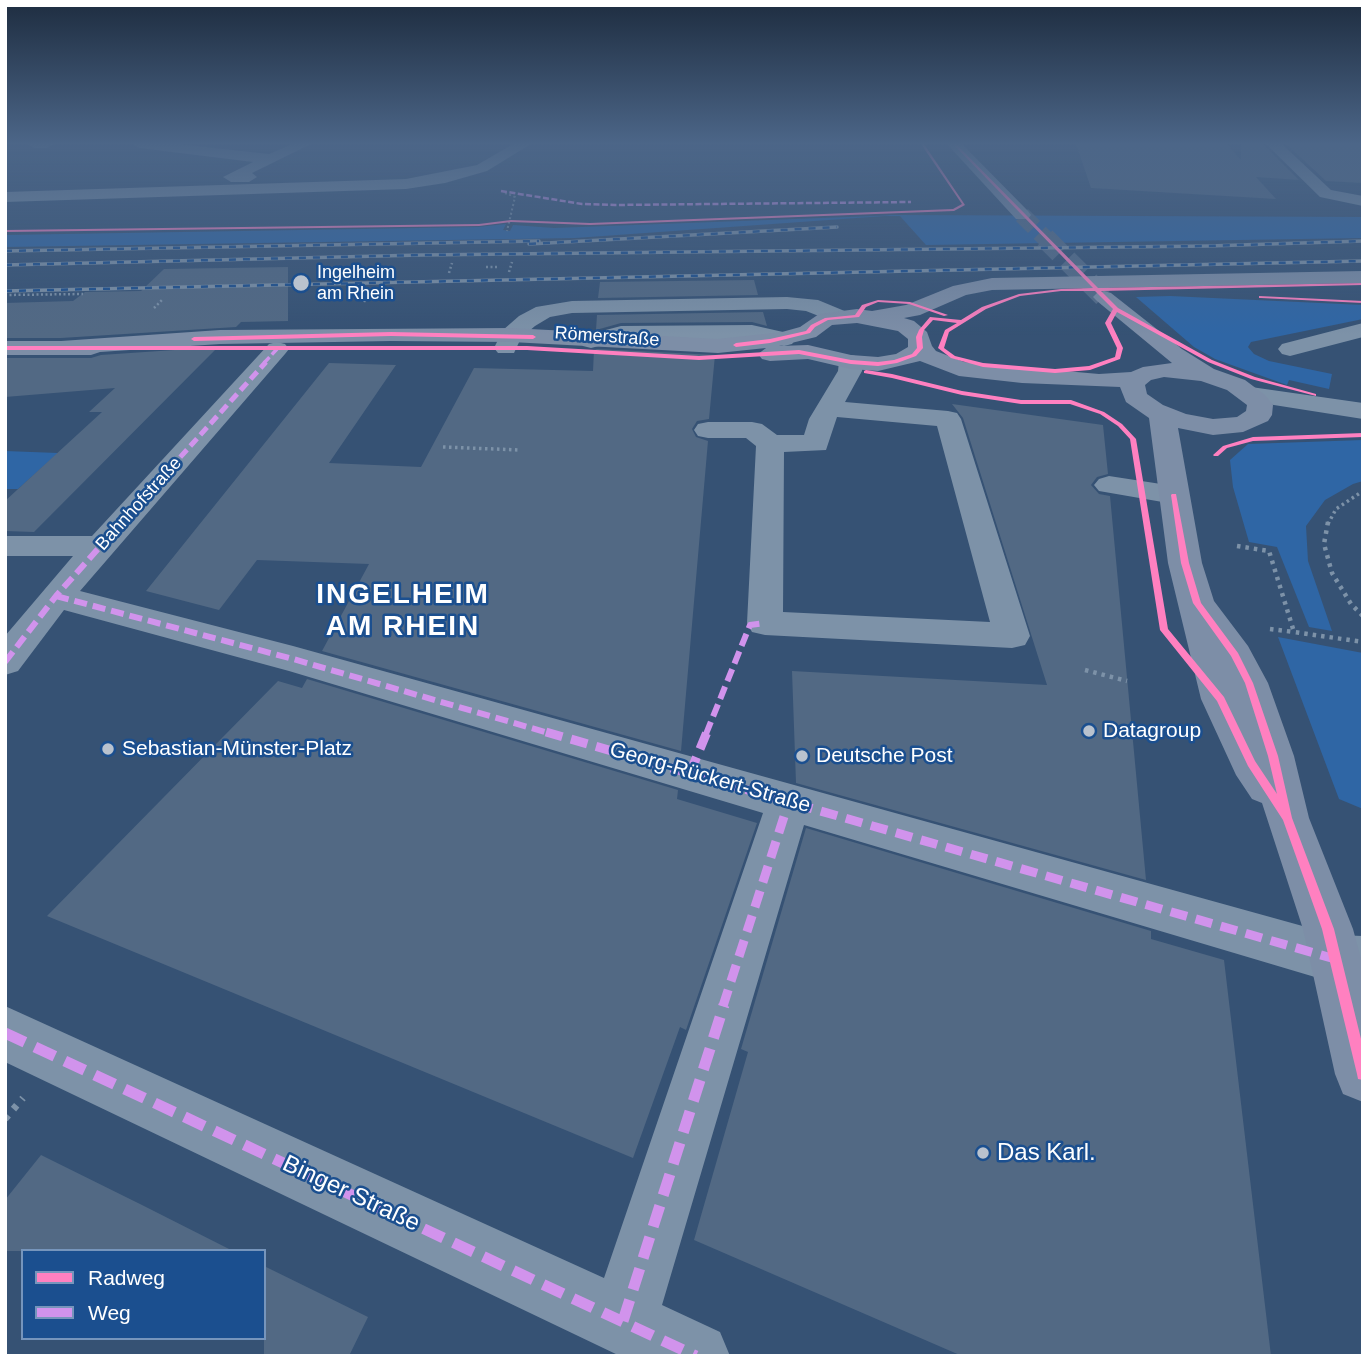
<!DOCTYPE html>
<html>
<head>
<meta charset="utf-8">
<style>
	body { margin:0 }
	#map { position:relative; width:1368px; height:1361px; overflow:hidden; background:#365274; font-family:Arial,sans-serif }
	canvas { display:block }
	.frame { position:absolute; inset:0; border:7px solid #fff; pointer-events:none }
	.legend { position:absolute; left:21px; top:1249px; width:245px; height:91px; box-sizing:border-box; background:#1b4f8f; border:2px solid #7695bc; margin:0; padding:9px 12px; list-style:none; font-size:21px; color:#fff }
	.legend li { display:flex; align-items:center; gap:14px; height:35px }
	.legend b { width:35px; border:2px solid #7695bc }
</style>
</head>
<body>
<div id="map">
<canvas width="1368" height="1361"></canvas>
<div class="frame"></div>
<ul class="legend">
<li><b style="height:9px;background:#ff80c0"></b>Radweg</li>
<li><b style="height:9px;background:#d193ec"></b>Weg</li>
</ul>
</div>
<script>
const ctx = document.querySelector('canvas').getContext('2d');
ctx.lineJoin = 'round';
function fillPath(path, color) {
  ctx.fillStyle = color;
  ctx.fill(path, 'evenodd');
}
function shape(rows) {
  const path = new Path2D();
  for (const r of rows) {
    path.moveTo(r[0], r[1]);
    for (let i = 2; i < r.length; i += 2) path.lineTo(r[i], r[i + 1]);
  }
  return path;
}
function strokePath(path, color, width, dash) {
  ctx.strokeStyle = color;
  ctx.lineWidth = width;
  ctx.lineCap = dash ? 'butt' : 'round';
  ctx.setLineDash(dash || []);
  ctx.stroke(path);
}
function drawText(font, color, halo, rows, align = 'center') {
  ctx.font = font + ' Arial,sans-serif';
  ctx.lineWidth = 5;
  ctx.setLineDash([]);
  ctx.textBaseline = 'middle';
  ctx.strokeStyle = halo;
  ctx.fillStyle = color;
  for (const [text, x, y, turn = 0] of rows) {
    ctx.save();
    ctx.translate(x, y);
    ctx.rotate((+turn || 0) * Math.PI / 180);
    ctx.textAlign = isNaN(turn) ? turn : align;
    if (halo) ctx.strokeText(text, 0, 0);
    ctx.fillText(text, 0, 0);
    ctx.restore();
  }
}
const green = shape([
	[899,215,575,238,5,247,5,235,478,227,506,224,503,230,510,231,513,225,554,228,900,215,1363,217,1363,238,926,245],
	[1170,296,1363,305,1363,319,1251,342,1248,347,1254,354,1269,361,1332,374,1329,389,1289,380,1287,385,1215,359,1194,347,1136,297],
	[1363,440,1363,481,1353,484,1325,500,1306,526,1308,561,1332,631,1309,627,1277,547,1249,542,1233,487,1230,460,1248,444],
	[5,451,58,453,18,489,5,489],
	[1278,637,1363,653,1363,809,1339,799]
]);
const building = shape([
	[1076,144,1227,144,1241,160,1241,144,1263,144,1299,180,1256,177,1276,199,1091,188],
	[1286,144,1363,144,1363,183,1326,181],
	[288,267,288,321,241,322,236,327,61,338,5,338,5,303,73,301,85,292,141,291,164,269],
	[754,280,758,295,598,298,600,282],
	[763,312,767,326,752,322,621,323,596,330,597,315],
	[218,347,34,532,5,531,5,501,102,412,89,412,115,388,5,397,5,358,91,358,101,355],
	[597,349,715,355,709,419,697,421,692,429,696,437,708,441,681,751,322,651,369,564,257,560,219,610,146,591,329,363,396,365,329,463,421,467,474,368,593,371,594,350],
	[952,404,1103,425,1108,474,1097,477,1091,485,1099,494,1110,496,1146,880,796,783,792,671,1047,685,963,418],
	[307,679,678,790,677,799,757,823,686,1030,680,1027,633,1158,47,916,278,681,302,688],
	[806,828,1151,931,1151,939,1224,960,1271,1356,962,1356,694,1240,748,1052,741,1049],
	[41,1155,142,1205,233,1251,5,1251,5,1200],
	[264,1266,368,1317,349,1356,264,1356]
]);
const majorTunnelFar1 = shape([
	[1022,215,1047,240]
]);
const majorTunnel = shape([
	[1045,238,1104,297]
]);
const pathFar4 = shape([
	[505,193,515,197,507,231]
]);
const pathFar3 = shape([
	[486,267,498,267],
	[509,272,512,262],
	[449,273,452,263],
	[5,295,83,294],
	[364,302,370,289],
	[154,308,163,299]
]);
const pathFar2 = shape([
	[443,447,520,450],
	[1328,524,1336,509,1363,491]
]);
const pathFar1 = shape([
	[1328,522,1324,544,1332,573,1351,604,1363,616],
	[1237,546,1269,551,1294,632,1363,642],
	[1270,629,1294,632],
	[1085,670,1127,681]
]);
const path = shape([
	[5,1119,23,1098]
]);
const minor = shape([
	[27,144,54,144,47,148,34,148,27,144],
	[132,144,179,144,269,154,292,144,311,144,252,173,257,177,249,182,231,182,223,177,253,162,139,148,132,144],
	[513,144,531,144,487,171,445,183,406,189,5,202,5,192,406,179,477,165,513,144],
	[1266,144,1282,144,1331,190,1363,196,1363,206,1320,197,1266,144],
	[787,297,818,300,847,312,850,317,847,322,839,324,806,311,787,309,572,313,550,317,535,326,521,338,514,353,498,353,494,348,503,330,519,316,536,307,572,301,787,297],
	[1363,323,1363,337,1290,356,1282,354,1278,349,1282,344,1363,323],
	[752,325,792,334,796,339,792,344,784,346,752,339,622,340,591,348,583,346,579,341,583,336,621,326,752,325],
	[277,342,285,344,289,349,285,354,80,591,293,646,1335,935,1363,936,1363,984,1335,983,804,825,662,1305,720,1332,730,1356,620,1356,5,1062,5,1006,604,1278,763,813,289,671,64,610,18,671,5,675,5,636,73,556,5,556,5,536,92,536,269,344,277,342],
	[851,355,860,357,863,362,862,371,845,402,948,411,957,413,961,419,1030,636,1025,645,1012,648,765,635,752,632,747,623,756,446,746,438,708,438,698,436,694,430,698,424,708,422,752,422,762,424,777,435,804,435,809,419,838,371,839,362,842,357,851,355],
	[837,417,937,426,990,622,783,612,784,452,826,450,837,417],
	[1251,387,1363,403,1363,419,1242,400,1238,395,1242,390,1251,387],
	[1109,476,1174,486,1185,489,1189,495,1185,501,1174,504,1099,491,1094,485,1099,479,1109,476]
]);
const major = shape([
	[947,144,962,144,1028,211,1031,215,1028,219,1016,219,947,144],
	[1363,271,1363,283,992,290,966,295,920,315,904,318,914,321,927,332,932,346,936,351,964,362,1099,374,1131,372,1143,367,1172,363,1097,301,1093,297,1097,293,1104,291,1111,293,1182,349,1214,369,1245,380,1265,395,1273,405,1272,415,1268,421,1243,432,1213,435,1178,428,1202,563,1214,601,1248,646,1268,683,1294,756,1309,818,1353,929,1363,966,1363,1102,1343,1094,1335,1074,1303,929,1262,803,1252,799,1236,775,1201,699,1168,563,1149,418,1126,402,1120,387,1022,383,959,376,920,361,878,371,851,369,808,359,770,361,762,359,758,354,766,348,718,353,511,342,391,341,220,344,100,352,91,355,5,355,5,341,61,341,220,330,511,328,718,339,782,332,800,327,819,314,857,309,872,311,906,305,953,286,992,278,1363,271],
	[857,323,898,331,908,339,908,347,896,354,878,357,851,355,808,345,779,346,816,337,832,325,857,323],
	[1164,377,1201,381,1227,390,1247,405,1246,411,1237,417,1213,419,1186,414,1163,405,1147,394,1145,385,1151,380,1164,377]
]);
const rail = shape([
	[529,244,837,227],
	[5,251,539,241],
	[5,265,422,255,1209,246,1363,241],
	[5,291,1363,261]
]);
const quietFar5 = shape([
	[501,191,582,204,615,205,911,202]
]);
const quietFar4 = shape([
	[264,363,277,349]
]);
const quietFar3 = shape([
	[120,524,266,362]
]);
const quietFar2 = shape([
	[56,596,293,659,552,734],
	[5,662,56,596,122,522],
	[706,734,750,625,765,623]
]);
const quietFar1 = shape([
	[546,732,1335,959],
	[690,773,707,732],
	[723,1006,789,801]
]);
const quiet = shape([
	[5,1033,696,1356],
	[623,1321,724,1005]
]);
const cycleway = shape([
	[921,144,924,144,965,205,954,211,590,225,511,222,479,226,5,232,5,230,479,224,511,220,590,223,953,209,962,204,921,144],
	[953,144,956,144,1098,288,1363,283,1363,285,1101,291,1118,308,1212,360,1255,377,1316,394,1316,396,1251,379,1208,362,1117,312,1111,323,1123,348,1120,359,1090,370,1055,373,983,367,951,358,938,348,945,330,957,323,933,320,924,330,922,337,923,348,916,356,897,363,878,366,851,364,799,354,699,360,527,350,5,350,5,346,527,346,699,356,799,350,851,360,878,362,894,360,912,354,917,348,916,337,919,330,930,317,961,320,982,307,1019,294,1061,289,1093,288,953,144],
	[1061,291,1095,291,1113,309,1105,323,1117,348,1115,357,1089,366,1055,369,983,363,955,356,944,348,949,332,986,309,1020,296,1061,291],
	[1259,296,1363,301,1363,303,1261,298,1259,298,1259,296],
	[878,300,910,302,948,315,944,316,909,304,878,302,866,307,859,317,828,320,815,327,810,333,770,343,736,347,733,345,736,343,770,339,806,331,811,325,825,318,855,315,862,305,878,300],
	[391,332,533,335,536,337,533,339,391,336,194,341,191,339,194,337,391,332],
	[866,370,892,374,962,391,1021,400,1071,400,1104,412,1122,424,1136,439,1168,629,1224,697,1255,761,1277,794,1268,756,1245,683,1231,656,1193,603,1181,563,1171,495,1172,494,1176,494,1189,563,1201,603,1238,653,1253,683,1278,756,1292,818,1334,929,1363,1047,1363,1080,1358,1079,1357,1074,1322,929,1283,820,1248,766,1217,701,1160,630,1130,439,1118,426,1100,414,1070,404,1021,404,962,395,892,378,864,373,864,371,866,370],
	[1363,433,1363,437,1253,441,1227,448,1218,456,1214,456,1213,455,1223,446,1253,437,1363,433]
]);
const markers = [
	[301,283,9,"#b9c2ce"],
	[1089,731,7,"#b9c2ce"],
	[108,749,7,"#b9c2ce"],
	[802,756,7,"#b9c2ce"],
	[983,1153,7,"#b9c2ce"]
];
const farPoinames = [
	["Ingelheim",317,273],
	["am Rhein",317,294]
];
const farStreetnames = [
	["Römerstraße",607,337,4],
	["Bahnhofstraße",139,504,-48]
];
const poiNames = [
	["Datagroup",1103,731],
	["Sebastian-Münster-Platz",122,749],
	["Deutsche Post",816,756]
];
const streetNames = [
	["Georg-Rückert-Straße",710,778,16]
];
const nearPoinames = [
	["Das Karl.",997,1153]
];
const nearStreetnames = [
	["Binger Straße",351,1194,25]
];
const districtNames = [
	["INGELHEIM",403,595],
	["AM RHEIN",403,627]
];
fillPath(green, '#2f66a5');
fillPath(building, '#526984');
strokePath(majorTunnelFar1, '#546c89', 17, [17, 8]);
strokePath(majorTunnel, '#546c89', 21, [21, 10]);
strokePath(pathFar4, '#7d92a8', 2, [2, 2.5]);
strokePath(pathFar3, '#7d92a8', 2.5, [2, 2.5]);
strokePath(pathFar2, '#7d92a8', 3.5, [2.5, 3.5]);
strokePath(pathFar1, '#7d92a8', 4.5, [3.5, 5]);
strokePath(path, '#7d92a8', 7, [5, 8]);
fillPath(minor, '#7d92a8');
fillPath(major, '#7d8ea7');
strokePath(rail, '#7e92a7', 3.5);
strokePath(rail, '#1b4f8f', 2.5, [7]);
strokePath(quietFar5, '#d193ec', 2.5, [6, 2.5]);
strokePath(quietFar4, '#d193ec', 3.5, [8, 3.5]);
strokePath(quietFar3, '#d193ec', 5, [10, 5]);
strokePath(quietFar2, '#d193ec', 6, [13, 6]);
strokePath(quietFar1, '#d193ec', 9, [17, 9]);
strokePath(quiet, '#d193ec', 11, [22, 11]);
fillPath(cycleway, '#ff80c0');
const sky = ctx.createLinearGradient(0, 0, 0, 335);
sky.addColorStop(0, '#1e2d40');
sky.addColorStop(0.43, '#4c6688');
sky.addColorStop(1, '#4c668800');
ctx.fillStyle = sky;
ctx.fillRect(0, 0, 1368, 335);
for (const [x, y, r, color] of markers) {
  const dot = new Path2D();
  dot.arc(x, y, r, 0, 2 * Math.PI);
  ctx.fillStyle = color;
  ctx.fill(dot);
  strokePath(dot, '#1b4f8f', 2.5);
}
drawText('18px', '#fff', '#1b4f8f', farPoinames, 'left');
drawText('18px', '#fff', '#1b4f8f', farStreetnames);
drawText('21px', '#fff', '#1b4f8f', poiNames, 'left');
drawText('21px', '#fff', '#1b4f8f', streetNames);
drawText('24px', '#fff', '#1b4f8f', nearPoinames, 'left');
drawText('24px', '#fff', '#1b4f8f', nearStreetnames);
ctx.letterSpacing = '2px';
drawText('bold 28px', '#fff', '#1b4f8f', districtNames);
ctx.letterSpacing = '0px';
</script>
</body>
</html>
